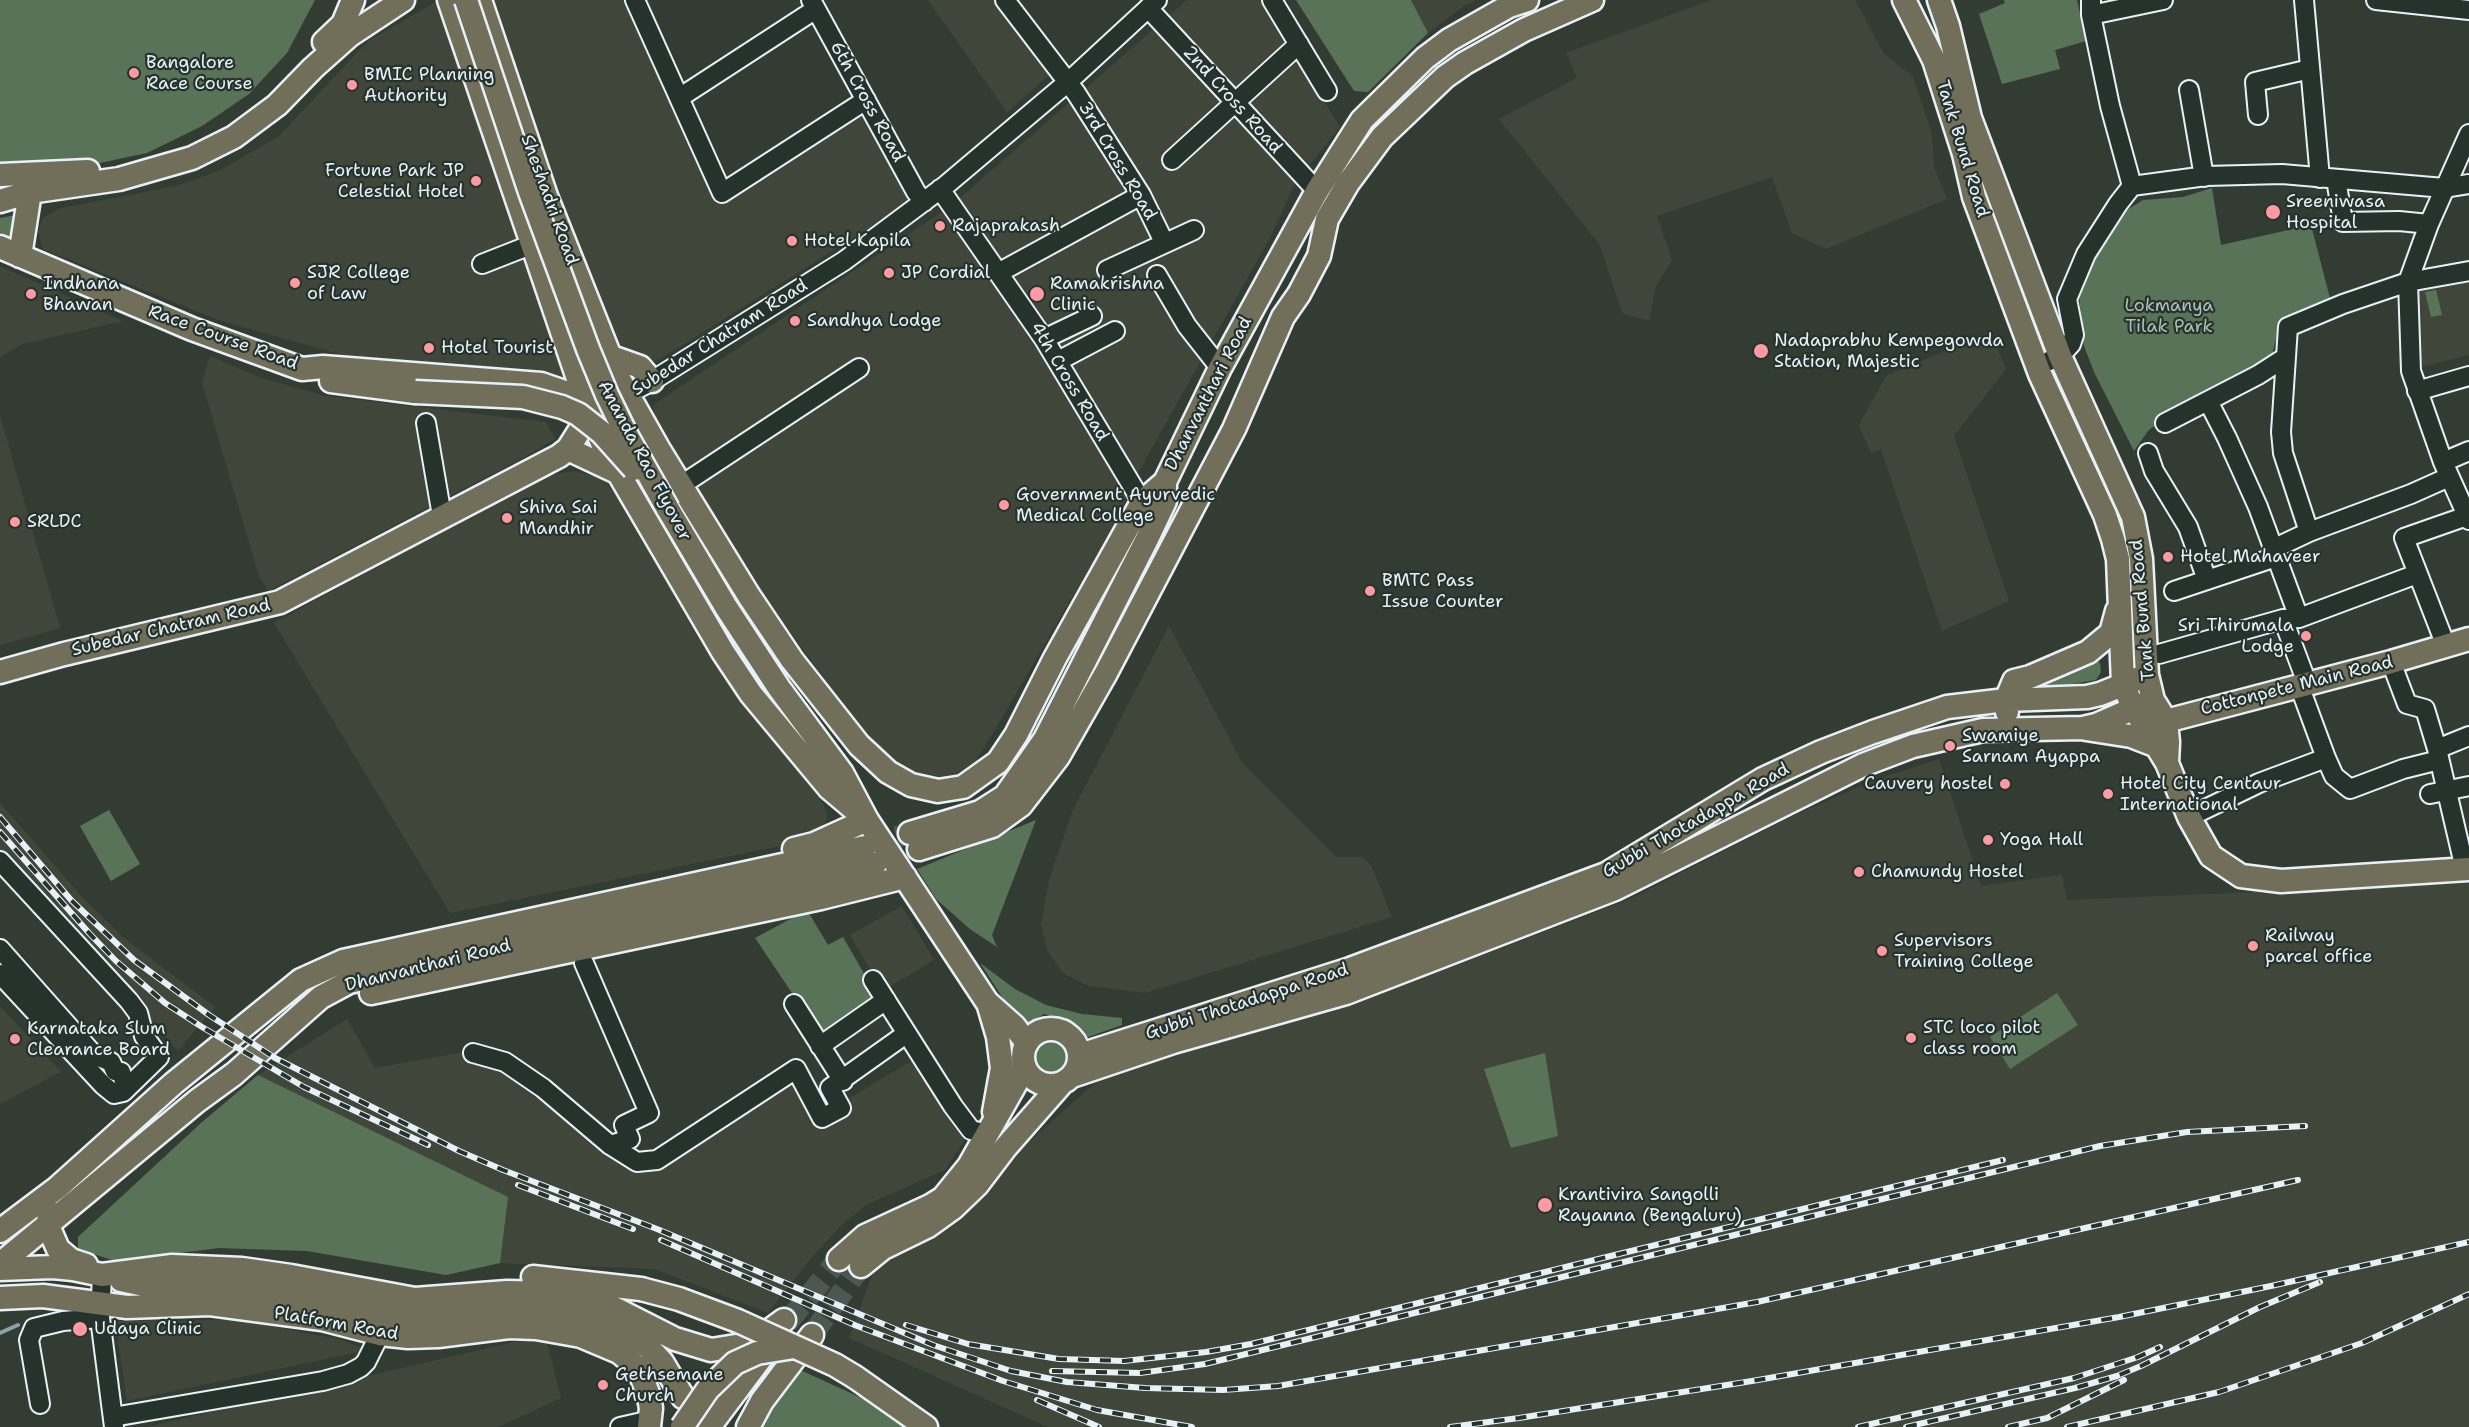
<!DOCTYPE html>
<html>
<head>
<meta charset="utf-8">
<style>
	body { margin:0 }
	canvas { display:block; background:#323c33 }
</style>
</head>
<body>
<canvas width="2469" height="1427"></canvas>
<script>
const ctx = document.querySelector('canvas').getContext('2d');
ctx.lineJoin = 'round';
function fillPath(path, color) {
  ctx.fillStyle = color;
  ctx.fill(path, 'evenodd');
}
function shape(rows) {
  const path = new Path2D();
  for (const r of rows) {
    if (r.length === 3) {
      path.moveTo(r[0] + r[2], r[1]);
      path.arc(r[0], r[1], r[2], 0, 2 * Math.PI);
      continue;
    }
    path.moveTo(r[0], r[1]);
    for (let i = 2; i < r.length; i += 2) path.lineTo(r[i], r[i + 1]);
  }
  return path;
}
function strokePath(path, color, width, dash) {
  ctx.strokeStyle = color;
  ctx.lineWidth = width;
  ctx.lineCap = dash ? 'butt' : 'round';
  ctx.setLineDash(dash || []);
  ctx.stroke(path);
}
function drawText(font, color, halo, rows, align = 'center') {
  ctx.font = font + ' "Shantell Sans",sans-serif';
  ctx.lineWidth = 4.5;
  ctx.setLineDash([]);
  ctx.textBaseline = 'middle';
  ctx.strokeStyle = halo;
  ctx.fillStyle = color;
  for (const [text, x, y, turn = 0] of rows) {
    ctx.save();
    ctx.translate(x, y);
    ctx.rotate((+turn || 0) * Math.PI / 180);
    ctx.textAlign = isNaN(turn) ? turn : align;
    if (halo) ctx.strokeText(text, 0, 0);
    ctx.fillText(text, 0, 0);
    ctx.restore();
  }
}
const built = shape([
	[439,0,567,379,422,370,357,359,218,320,43,249,38,232,43,218,61,208,176,186,219,171,279,136,368,41],
	[485,0,632,0,721,202,867,109,917,198,660,359,644,364,610,347],
	[928,0,1001,0,1053,72,1007,112],
	[1187,0,1262,0,1340,127,1295,183,1272,234,1134,480,953,204],
	[1411,0,1476,0,1465,5,1428,33],
	[1712,0,1855,0,1884,54,1913,76,1932,135,1934,167,1947,199,1826,249,1792,233,1772,177,1657,216,1672,260,1656,286,1649,321,1622,313,1600,245,1499,119,1577,78,1566,53],
	[945,210,1130,491,1105,541,990,738,975,761,944,782,910,776,875,747,760,591,740,561,655,424,653,405],
	[0,266,123,321,22,344,0,357],
	[2469,276,2469,355,2420,367,2416,340,2417,287],
	[1990,332,2006,369,1954,436,2009,601,1942,631,1881,449,1871,453,1859,425,1886,376],
	[210,356,261,378,326,396,546,422,555,439,521,459,269,591,259,576,202,383],
	[0,415,60,628,0,645],
	[573,471,602,478,619,498,737,694,824,805,827,815,824,826,814,836,790,844,450,913,274,623,542,477],
	[1169,626,1243,764,1336,857,1363,857,1371,865,1392,917,1145,993,1089,986,1063,973,1047,950,1041,924,1049,880,1073,810],
	[1939,759,1981,886,2062,875,2067,900,2469,883,2469,1427,1048,1427,849,1338,871,1278,886,1256,932,1235,987,1196,1015,1154,1102,1077,1223,1039,1348,1006,1628,900,1791,817,1872,781],
	[0,803,83,898,124,938,215,1007,178,1051,0,850],
	[902,906,934,960,883,991,850,935],
	[0,1006,61,1072,0,1104],
	[347,1019,375,1068,470,1051,576,1115,645,1166,656,1169,805,1068,836,1106,925,1053,975,1124,945,1170,866,1205,843,1224,810,1259,768,1313,655,1269,500,1263,446,1275,307,1251,219,1248,115,1261,78,1249,78,1237,201,1123,258,1075],
	[238,1320,338,1339,368,1350,127,1401,115,1321],
	[545,1335,561,1398,498,1427,147,1427]
]);
const green = shape([
	[0,0,315,0,287,53,249,94,202,126,147,153,67,170,0,168],
	[1296,0,1411,0,1428,33,1368,92,1354,91],
	[2004,0,2077,0,2086,41,2055,50,2060,69,2002,84,1979,14,2005,3],
	[2212,188,2221,245,2311,225,2331,302,2280,325,2271,358,2165,417,2148,431,2134,451,2094,372,2084,346,2079,296,2097,252,2127,210,2143,200,2183,197],
	[16,215,15,238,0,233,0,218],
	[2436,290,2442,315,2431,317,2425,292],
	[2096,658,2100,663,2101,672,2096,680,2042,689,2024,686],
	[109,810,140,864,111,881,80,826],
	[1036,820,992,935,997,947,970,929,936,899,917,869],
	[807,910,828,945,843,937,878,998,821,1036,755,938],
	[980,963,1015,989,1046,1005,1082,1014,1122,1018,1122,1025,1088,1037,1074,1024,1044,1014,1022,1028],
	[2057,993,2078,1025,2010,1069,1990,1037],
	[1052,1056,17],
	[1545,1053,1558,1136,1511,1148,1484,1069],
	[258,1075,508,1197,500,1263,446,1275,307,1251,219,1248,115,1261,78,1249,78,1237,201,1123],
	[800,1370,864,1399,907,1427,759,1427,788,1382]
]);
const stream = shape([
	[0,1333,18,1325]
]);
const majorTunnel = shape([
	[865,847,910,833],
	[787,1323,839,1259],
	[812,1335,861,1266]
]);
const minor = shape([
	[635,0,722,193,866,100],
	[811,0,916,192,924,202],
	[1005,0,1076,93,1141,195,1164,242],
	[1272,0,1327,91],
	[2091,0,2091,15,2110,106,2132,186],
	[2304,0,2320,178],
	[2376,0,2469,10],
	[1148,8,1317,191],
	[2091,15,2163,0],
	[2189,90,2204,177],
	[679,98,816,9],
	[2258,115,2255,82,2310,69],
	[2469,134,2429,224,2408,282,2411,371,2443,462,2469,520],
	[1172,160,1299,44],
	[2336,179,2343,222,2399,221,2429,224],
	[940,189,1044,339,1142,502,1152,510],
	[482,264,533,244],
	[1107,270,1194,230],
	[1000,272,1141,195],
	[1157,275,1187,326,1220,368],
	[1044,339,1092,316],
	[1058,361,1115,331],
	[2049,361,2060,356,2071,344,2074,335,2067,299,2086,254,2118,204,2132,186,2206,176,2282,174,2444,188,2469,184],
	[2417,391,2469,376],
	[2208,401,2227,438,2258,507,2299,618],
	[590,414,652,381,844,261,946,185,1068,82,1157,0],
	[426,423,442,516],
	[2165,423,2258,375,2286,357],
	[2148,453,2154,471,2188,527,2207,580],
	[2443,462,2469,451],
	[680,486,859,368],
	[2309,532,2283,453,2281,432,2288,327,2343,304,2408,282,2469,271],
	[2273,549,2309,532,2411,494,2449,477],
	[2174,591,2276,557],
	[2446,646,2404,538,2467,516],
	[2159,654,2283,619],
	[2391,662,2407,704,2425,709,2437,749,2465,869],
	[2307,683,2283,619,2299,618,2417,574],
	[2299,685,2326,758,2334,776,2350,789,2403,769,2439,760],
	[2437,749,2469,736],
	[2430,794,2469,786],
	[2189,817,2259,783,2326,758],
	[0,861,129,1001,138,1013,144,1036,159,1057,123,1092,114,1094,103,1085,0,974],
	[0,949,94,1055,111,1062,115,1071,121,1072,124,1081,123,1092],
	[584,963,649,1113,624,1125,630,1139,610,1145],
	[873,980,953,1106,971,1130,987,1134],
	[794,1004,843,1081],
	[820,1046,886,1000],
	[473,1053,505,1062,543,1088,610,1145,637,1162,657,1160,796,1069,822,1118,841,1108,830,1088,906,1034],
	[102,1275,100,1318,114,1427],
	[40,1404,29,1340,34,1328,63,1321,100,1318],
	[113,1417,323,1381,348,1374,361,1367,366,1362,380,1334],
	[620,1427,651,1420]
]);
const major = shape([
	[449,0,590,414,605,450,723,652,751,694,829,788,867,820],
	[480,0,546,196,619,379,658,448,749,596,792,660,859,745,888,772,911,785,938,791,963,787,998,762,1016,735,1055,658,1142,502,1165,482],
	[1904,0,1934,60,1964,154,1974,197,2040,374,2105,515,2113,539,2118,559,2123,684,2133,707,2167,763,2189,817,2211,856,2241,876,2281,881,2469,869],
	[1939,0,1948,26,1970,118,1981,147,2060,356,2133,517,2141,559,2147,675,2153,700,2166,721,2168,742,2167,763],
	[324,42,343,24,353,0],
	[0,175,88,171],
	[0,201,30,192,119,179,192,158,234,137,277,105,313,68,350,35,403,0],
	[0,247,192,329,302,369,323,367,541,384,576,396,588,410],
	[20,256,30,192,29,181],
	[609,356,640,367,652,381],
	[331,381,415,392],
	[568,449,619,473],
	[668,509,726,607,779,688,842,773,867,820,987,1002,1014,1026,1027,1043],
	[0,672,64,654,280,602,559,456,568,449,590,414],
	[2007,712,2006,700,2014,681,2030,677,2088,652,2111,633,2117,611],
	[2166,721,2391,662,2469,639],
	[2086,729,2131,736,2157,746],
	[910,833,980,812,1005,796,1045,739,1147,539,1165,501,1165,482,1220,368,1317,191,1362,120,1425,58,1449,40,1509,6,1527,0],
	[794,849,814,844,867,820],
	[919,849,992,826,1021,805,1058,757,1106,673,1234,429,1283,317,1299,294,1319,256,1327,219,1348,183,1382,137,1445,77,1465,63,1524,30,1592,0],
	[371,993,821,898,905,877],
	[988,1003,998,1037,1002,1068,994,1112],
	[1051,1057,28],
	[1080,1055,1350,969,1606,874,1763,779,1821,752,1873,732,1947,707,2006,700,2087,697,2100,694,2147,675],
	[1075,1075,1173,1042,1346,993,1615,889,1863,765,1913,746,1983,730,2083,728,2096,725,2153,700],
	[49,1212,48,1226,58,1249,71,1260,86,1265],
	[0,1231,57,1188,174,1083,301,980,343,961,865,847],
	[839,1259,865,1236,930,1206,943,1198,969,1166,1025,1067],
	[0,1264,197,1101,234,1074,321,997,349,982,875,864],
	[861,1266,883,1248,928,1226,953,1208,977,1185,1005,1148,1062,1083],
	[0,1269,53,1267,73,1269,102,1275,172,1266,242,1269,291,1276,415,1299,507,1292,552,1293,592,1301,614,1308,675,1339,711,1350,742,1345,758,1339,784,1320],
	[533,1277,641,1289],
	[121,1280,144,1285,165,1287,251,1289,366,1310,413,1316,500,1309,544,1310,562,1313,617,1328,634,1337,649,1348,662,1362,683,1397],
	[0,1298,43,1296,127,1307,210,1304,322,1319,380,1334,408,1337,438,1336,509,1327,536,1328,581,1336,619,1352,638,1368,648,1393,651,1408,649,1427],
	[855,1377,926,1427],
	[709,1427,773,1342],
	[748,1427,762,1401,812,1335]
]);
const rail = shape([
	[0,817,71,900,134,960,209,1015,275,1058,459,1151,503,1170,657,1229,933,1345,1011,1371,1067,1382,1145,1388,1223,1390,1278,1386,1757,1302,2298,1180],
	[0,832,89,933,116,961,165,1003,202,1027,304,1087,428,1145],
	[518,1185,633,1229],
	[661,1240,857,1326,1003,1381,1097,1410,1192,1427],
	[906,1325,968,1344,1059,1359,1124,1361,1206,1352,1251,1344,2003,1160],
	[1052,1371,1140,1373,1205,1364,2100,1146,2187,1132,2305,1126],
	[1037,1400,1099,1427],
	[1450,1427,1519,1418,1752,1381,2119,1317,2271,1286,2469,1242],
	[1858,1427,2074,1378,2138,1357,2160,1347],
	[1906,1427,2075,1388,2117,1376,2141,1366,2260,1307,2320,1282],
	[2008,1427,2047,1418,2124,1380],
	[2067,1427,2219,1392,2362,1343,2469,1294]
]);
const majorBridge = shape([
	[466,0,530,192,588,349,607,395,627,436,668,509],
	[415,392,523,397,562,407,578,414,601,432,634,469],
	[641,1289,679,1299,738,1321,835,1365,855,1377],
	[682,1427,708,1389,735,1363,757,1353,794,1347]
]);
const markers = [
	[134,73,6,"#ff9aa2"],
	[352,85,6,"#ff9aa2"],
	[476,181,6,"#ff9aa2"],
	[2273,212,8,"#ff9aa2"],
	[940,226,6,"#ff9aa2"],
	[792,241,6,"#ff9aa2"],
	[889,273,6,"#ff9aa2"],
	[295,283,6,"#ff9aa2"],
	[31,294,6,"#ff9aa2"],
	[1037,294,8,"#ff9aa2"],
	[795,321,6,"#ff9aa2"],
	[429,348,6,"#ff9aa2"],
	[1761,351,8,"#ff9aa2"],
	[1004,505,6,"#ff9aa2"],
	[507,518,6,"#ff9aa2"],
	[15,522,6,"#ff9aa2"],
	[2168,557,6,"#ff9aa2"],
	[1370,591,6,"#ff9aa2"],
	[2306,636,6,"#ff9aa2"],
	[1950,746,6,"#ff9aa2"],
	[2005,784,6,"#ff9aa2"],
	[2108,794,6,"#ff9aa2"],
	[1988,840,6,"#ff9aa2"],
	[1859,872,6,"#ff9aa2"],
	[2253,946,6,"#ff9aa2"],
	[1882,951,6,"#ff9aa2"],
	[1911,1038,6,"#ff9aa2"],
	[15,1039,6,"#ff9aa2"],
	[1545,1205,8,"#ff9aa2"],
	[80,1329,8,"#ff9aa2"],
	[603,1385,6,"#ff9aa2"]
];
const poiNames = [
	["Bangalore",146,63],
	["Race Course",146,84],
	["BMIC Planning",364,75],
	["Authority",364,96],
	["Fortune Park JP",464,171,"right"],
	["Celestial Hotel",464,192,"right"],
	["Sreeniwasa",2286,202],
	["Hospital",2286,223],
	["Rajaprakash",952,226],
	["Hotel Kapila",804,241],
	["SJR College",307,273],
	["of Law",307,294],
	["JP Cordial",901,273],
	["Indhana",43,284],
	["Bhawan",43,305],
	["Ramakrishna",1050,284],
	["Clinic",1050,305],
	["Sandhya Lodge",807,321],
	["Nadaprabhu Kempegowda",1774,341],
	["Station, Majestic",1774,362],
	["Hotel Tourist",441,348],
	["Government Ayurvedic",1016,495],
	["Medical College",1016,516],
	["Shiva Sai",519,508],
	["Mandhir",519,529],
	["SRLDC",27,522],
	["Hotel Mahaveer",2180,557],
	["BMTC Pass",1382,581],
	["Issue Counter",1382,602],
	["Sri Thirumala",2294,626,"right"],
	["Lodge",2294,647,"right"],
	["Swamiye",1962,736],
	["Sarnam Ayappa",1962,757],
	["Cauvery hostel",1993,784,"right"],
	["Hotel City Centaur",2120,784],
	["International",2120,805],
	["Yoga Hall",2000,840],
	["Chamundy Hostel",1871,872],
	["Railway",2265,936],
	["parcel office",2265,957],
	["Supervisors",1894,941],
	["Training College",1894,962],
	["STC loco pilot",1923,1028],
	["class room",1923,1049],
	["Karnataka Slum",27,1029],
	["Clearance Board",27,1050],
	["Krantivira Sangolli",1558,1195],
	["Rayanna (Bengaluru)",1558,1216],
	["Udaya Clinic",94,1329],
	["Gethsemane",615,1375],
	["Church",615,1396]
];
const streetNames = [
	["2nd Cross Road",1232,100,48],
	["6th Cross Road",867,102,61],
	["Tank Bund Road",1962,149,73],
	["3rd Cross Road",1117,161,59],
	["Sheshadri Road",549,200,70],
	["Race Course Road",223,338,20],
	["Subedar Chatram Road",720,338,-32],
	["4th Cross Road",1069,382,59],
	["Dhanvanthari Road",1209,394,-63],
	["Ananda Rao Flyover",644,461,62],
	["Tank Bund Road",2143,610,-95],
	["Subedar Chatram Road",171,628,-13],
	["Cottonpete Main Road",2297,686,-14],
	["Gubbi Thotadappa Road",1696,821,-30],
	["Dhanvanthari Road",428,966,-14],
	["Gubbi Thotadappa Road",1247,1002,-18],
	["Platform Road",336,1324,10]
];
const parkNames = [
	["Lokmanya",2169,306],
	["Tilak Park",2169,327]
];
fillPath(built, '#41463a');
fillPath(green, '#597359');
strokePath(stream, '#89a1a7', 4);
strokePath(majorTunnel, '#4d5751', 22, [22, 11]);
strokePath(minor, '#e8f1f8', 22);
strokePath(major, '#e8f1f8', 27);
strokePath(minor, '#26332d', 18);
strokePath(major, '#716e59', 22);
strokePath(rail, '#e8f1f8', 6);
strokePath(rail, '#26332d', 4, [11]);
strokePath(majorBridge, '#e8f1f8', 27, []);
strokePath(majorBridge, '#716e59', 22);
for (const [x, y, r, color] of markers) {
  const dot = new Path2D();
  dot.arc(x, y, r, 0, 2 * Math.PI);
  ctx.fillStyle = color;
  ctx.fill(dot);
  strokePath(dot, '#26332d', 2);
}
drawText('18px', '#e8f1f8', '#26332d', poiNames, 'left');
drawText('18px', '#e8f1f8', '#26332d', streetNames);
drawText('18px', '#afbfb8', '#26332d', parkNames);
</script>
</body>
</html>
